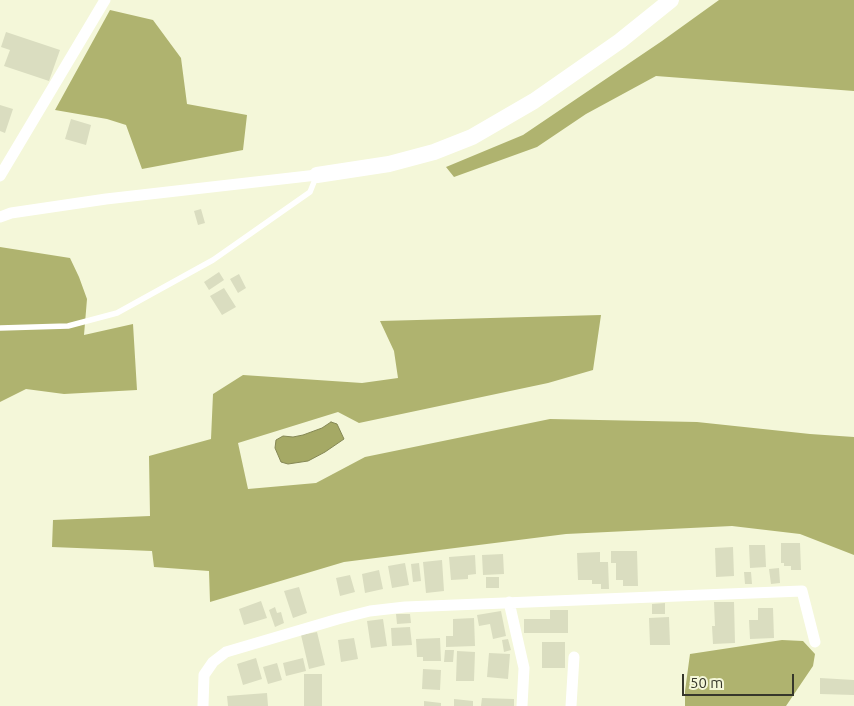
<!DOCTYPE html>
<html>
<head>
<meta charset="utf-8">
<style>
	body { margin:0 }
	#map { position:relative; width:854px; height:706px; overflow:hidden; background:#f4f7d9; font-family:Ubuntu,sans-serif }
	canvas { display:block }
	.scale { position:absolute; left:682px; top:674px; width:112px; height:22px; box-sizing:border-box; border:2px solid #36372b; border-top:0; padding-left:6px; font-size:15px; line-height:18px; white-space:nowrap; color:#36372b; -webkit-text-stroke:4px #f4f7d9; paint-order:stroke }
</style>
</head>
<body>
<div id="map">
<canvas width="854" height="706"></canvas>
<div class="scale">50 m</div>
</div>
<script>
const ctx = document.querySelector('canvas').getContext('2d');
ctx.lineJoin = 'round';
function fillPath(path, color) {
  ctx.fillStyle = color;
  ctx.fill(path, 'evenodd');
}
function shape(rows) {
  const path = new Path2D();
  for (const r of rows) {
    path.moveTo(r[0], r[1]);
    for (let i = 2; i < r.length; i += 2) path.lineTo(r[i], r[i + 1]);
  }
  return path;
}
function strokePath(path, color, width, dash) {
  ctx.strokeStyle = color;
  ctx.lineWidth = width;
  ctx.lineCap = dash ? 'butt' : 'round';
  ctx.setLineDash(dash || []);
  ctx.stroke(path);
}
const forest = shape([
	[719,0,854,0,854,91,656,76,586,114,537,147,454,177,446,167,523,135,662,41],
	[110,10,153,20,181,58,187,104,247,115,243,150,142,169,126,125,107,119,55,110],
	[0,247,70,258,79,277,87,299,84,335,133,324,137,390,64,394,26,389,0,402],
	[601,315,593,370,548,383,359,423,338,412,238,443,248,489,316,483,365,457,550,419,697,422,810,434,854,437,854,555,800,534,732,526,566,534,344,562,210,602,209,571,154,567,152,551,52,547,53,520,150,516,149,456,211,439,213,394,243,375,362,383,398,378,394,351,380,321],
	[782,640,803,641,815,654,813,666,786,706,685,706,685,691,690,654]
]);
const water = shape([
	[331,422,337,424,344,439,325,452,308,461,288,464,281,462,275,448,276,440,283,436,293,437,303,435,322,428,331,422]
]);
const building = shape([
	[6,32,60,50,49,81,4,66,10,50,1,47],
	[0,105,13,109,5,133,0,131],
	[71,119,91,125,86,145,65,139],
	[201,209,205,223,198,225,194,211],
	[219,272,224,280,209,290,204,282],
	[239,274,246,288,238,293,230,279],
	[224,288,236,307,222,315,210,296],
	[781,543,800,543,801,570,791,570,791,566,784,566,784,563,781,563],
	[749,545,765,545,766,567,750,568],
	[733,547,734,576,716,577,715,548],
	[611,551,637,551,638,586,623,586,623,580,616,580,616,563,611,563],
	[600,552,600,562,608,562,609,589,601,589,601,584,592,584,592,580,578,580,577,553],
	[503,554,504,574,483,575,482,555],
	[475,555,476,574,468,575,468,579,451,580,449,557],
	[442,560,444,591,426,593,423,562],
	[405,563,409,585,392,588,388,566],
	[419,563,421,581,413,582,411,564],
	[779,568,780,583,771,584,769,569],
	[379,570,383,589,365,593,362,574],
	[744,572,751,572,752,584,745,584],
	[350,575,355,592,340,596,336,578],
	[486,577,499,577,499,588,486,588],
	[299,587,307,613,293,618,284,591],
	[261,601,267,618,244,625,239,609],
	[714,602,734,602,735,643,713,644,712,626,715,626],
	[665,603,665,614,652,614,652,604],
	[275,607,277,613,281,612,284,623,275,627,269,610],
	[758,608,773,608,774,638,750,639,749,620,758,620],
	[550,610,568,610,568,633,524,633,524,619,550,619],
	[501,611,506,636,493,639,490,624,479,626,477,615],
	[396,614,410,614,411,623,397,624],
	[669,617,670,645,650,645,649,618],
	[474,618,475,646,446,647,446,636,453,636,453,619],
	[383,619,387,646,371,648,367,621],
	[410,627,412,645,392,646,391,628],
	[317,632,325,665,309,669,301,635],
	[354,638,358,659,341,662,338,640],
	[440,638,441,661,423,661,423,657,417,657,416,639],
	[508,639,511,650,504,652,502,640],
	[542,642,565,642,565,668,542,668],
	[445,650,454,650,453,662,444,662],
	[457,651,475,652,474,681,456,681],
	[489,653,510,654,508,679,487,677],
	[256,658,262,679,243,685,237,664],
	[303,658,306,671,286,676,283,663],
	[277,663,282,680,268,684,263,667],
	[423,669,441,670,440,690,422,689],
	[304,674,322,674,322,706,304,706],
	[820,678,854,680,854,695,820,694],
	[267,693,268,706,228,706,227,696],
	[482,698,514,699,514,706,481,706],
	[454,699,473,701,473,706,454,706],
	[424,701,441,703,441,706,424,706]
]);
const lane = shape([
	[0,328,68,326,117,313,213,260,310,192,316,177]
]);
const street = shape([
	[0,176,105,0],
	[0,217,11,213,106,199,317,175],
	[509,602,524,668,522,706],
	[203,706,204,675,213,662,226,652,338,619,370,611,405,607,802,591,815,642],
	[571,706,574,657]
]);
const secondary = shape([
	[317,175,389,164,434,152,472,137,534,101,620,41,671,0]
]);
fillPath(forest, '#afb36f');
fillPath(water, '#a5a965');
strokePath(water, '#848754', 1);
fillPath(building, '#daddc0');
strokePath(lane, '#fff', 5.5);
strokePath(street, '#fff', 11);
strokePath(secondary, '#fff', 16);
</script>
</body>
</html>
